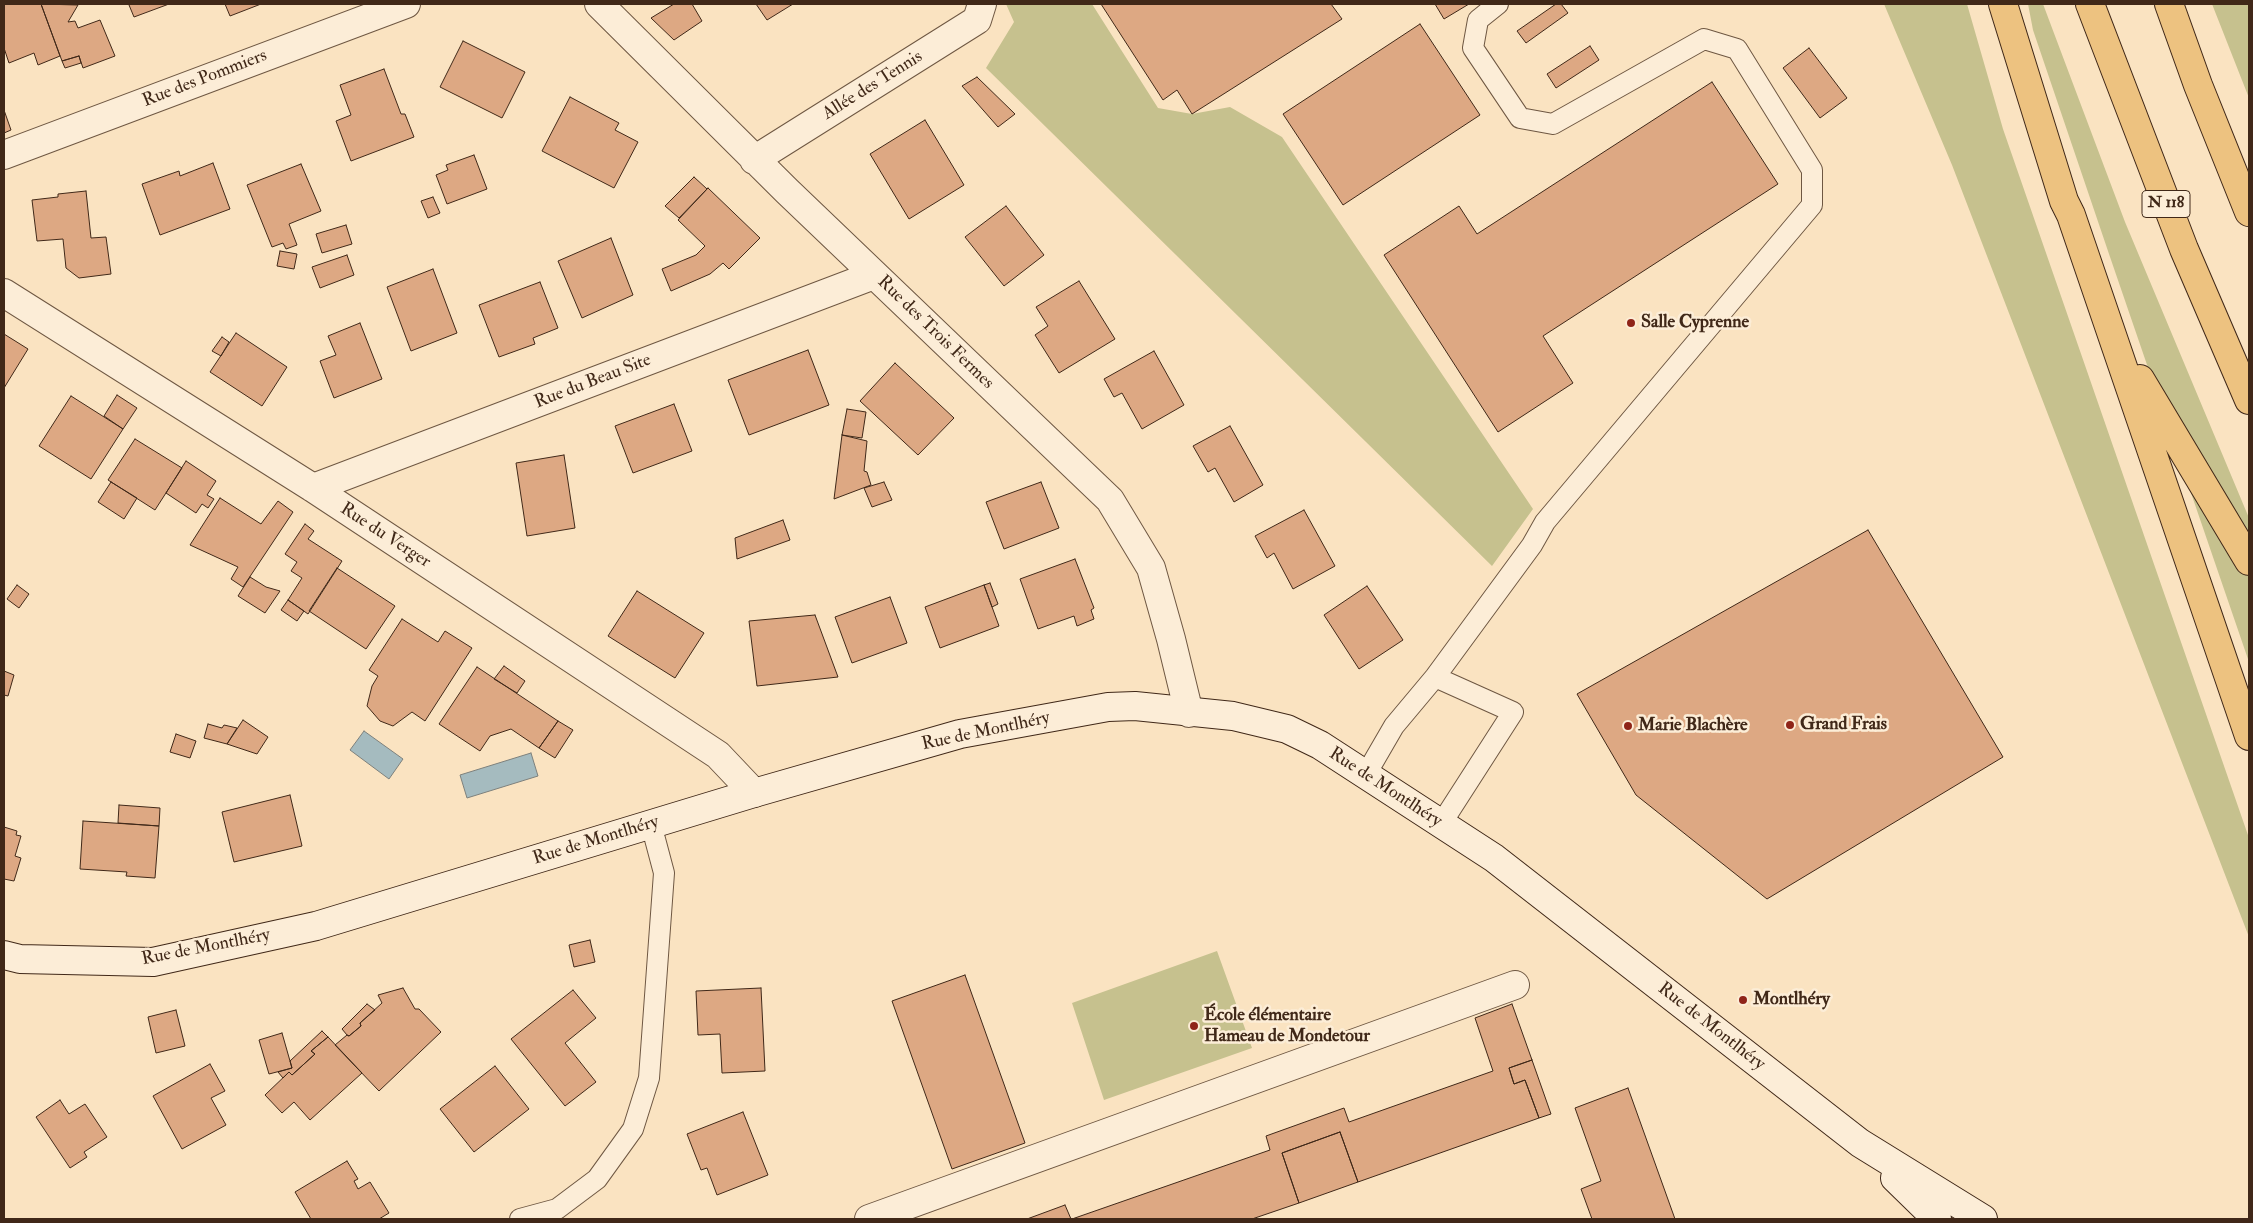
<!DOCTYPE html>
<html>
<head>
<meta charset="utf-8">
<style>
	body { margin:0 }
	#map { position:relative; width:2253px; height:1223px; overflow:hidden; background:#fae3c1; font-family:"IM FELL Double Pica",serif }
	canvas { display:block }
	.frame { position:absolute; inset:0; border:5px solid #402818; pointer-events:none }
</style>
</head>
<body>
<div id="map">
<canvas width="2253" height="1223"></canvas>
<div class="frame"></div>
</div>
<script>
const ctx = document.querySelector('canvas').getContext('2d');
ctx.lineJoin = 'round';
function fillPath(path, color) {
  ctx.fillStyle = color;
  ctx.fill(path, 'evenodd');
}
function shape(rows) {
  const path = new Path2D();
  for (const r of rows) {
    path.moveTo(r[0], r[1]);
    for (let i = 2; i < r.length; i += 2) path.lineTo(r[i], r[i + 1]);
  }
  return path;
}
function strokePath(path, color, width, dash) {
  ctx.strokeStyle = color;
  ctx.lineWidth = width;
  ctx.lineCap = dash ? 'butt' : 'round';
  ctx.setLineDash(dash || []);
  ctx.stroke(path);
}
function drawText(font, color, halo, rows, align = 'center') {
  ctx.font = font + ' "IM FELL Double Pica",serif';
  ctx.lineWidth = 5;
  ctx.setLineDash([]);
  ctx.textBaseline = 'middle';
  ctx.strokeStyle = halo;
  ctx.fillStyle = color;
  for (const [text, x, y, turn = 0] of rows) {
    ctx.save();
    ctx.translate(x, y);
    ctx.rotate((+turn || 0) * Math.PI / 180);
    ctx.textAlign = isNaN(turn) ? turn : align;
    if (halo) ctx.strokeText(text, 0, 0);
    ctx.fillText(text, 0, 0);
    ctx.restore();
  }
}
const green = shape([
	[1006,4,1092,4,1158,108,1192,114,1230,107,1282,137,1533,509,1492,566,986,68,1014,22],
	[1884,4,1967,4,2003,129,2249,838,2249,937,1952,165],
	[2028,4,2043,4,2125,222,2249,518,2249,662,2109,254,2033,30],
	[2212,4,2249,4,2249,98],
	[1217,951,1252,1048,1104,1100,1072,1003]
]);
const water = shape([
	[364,731,403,759,389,779,350,750,364,731],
	[531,753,538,776,467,798,460,775,531,753]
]);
const building = shape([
	[4,4,41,4,60,56,38,65,34,53,9,63,4,48,4,4],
	[41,4,78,5,68,22,75,21,78,28,100,20,115,56,83,68,79,56,62,61,41,4],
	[131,4,169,4,134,17,129,5,131,4],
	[225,4,261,4,230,16,225,4],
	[674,4,692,4,702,21,674,40,651,18,674,4],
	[756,4,793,4,767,20,756,4],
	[1101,4,1331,4,1342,19,1192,114,1177,90,1163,100,1101,4],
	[1435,4,1469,4,1444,19,1435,4],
	[1556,4,1561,4,1568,13,1526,43,1517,31,1556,4],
	[1420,24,1480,115,1343,205,1283,114,1420,24],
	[463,41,525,72,502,118,440,87,463,41],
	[1590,46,1599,60,1556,88,1547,74,1590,46],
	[1809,48,1847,98,1820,118,1783,68,1809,48],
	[79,56,81,63,65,68,62,61,79,56],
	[384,69,401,114,405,114,414,137,351,161,336,121,351,115,340,85,384,69],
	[977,77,1015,114,998,127,962,86,977,77],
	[1712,82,1778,184,1543,336,1573,383,1498,432,1384,255,1459,206,1477,234,1712,82],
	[570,97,619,123,615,130,638,142,614,188,542,151,570,97],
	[4,110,11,130,4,133,4,110],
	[925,120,964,185,909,219,870,154,925,120],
	[474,155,487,189,447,204,436,175,448,170,446,165,474,155],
	[213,163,230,209,160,235,142,184,179,171,180,176,213,163],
	[301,164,321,211,289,224,297,245,286,249,283,243,272,247,247,185,301,164],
	[694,177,707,189,679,218,665,206,694,177],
	[708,188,760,238,729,269,723,263,710,274,671,291,662,269,696,255,705,246,678,220,708,188],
	[86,191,91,238,106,237,111,274,79,278,66,268,63,239,37,241,32,200,58,197,58,194,86,191],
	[433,197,440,213,428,218,421,201,433,197],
	[1006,206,1044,255,1004,286,965,237,1006,206],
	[346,225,352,244,322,253,316,234,346,225],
	[611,238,633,295,582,318,558,261,611,238],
	[280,251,297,254,294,269,277,266,280,251],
	[347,255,354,275,320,288,312,267,347,255],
	[433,269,457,333,411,351,387,287,433,269],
	[1079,281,1115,339,1059,373,1035,335,1048,326,1036,307,1079,281],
	[540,282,558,328,533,338,535,344,499,357,479,305,540,282],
	[360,323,382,379,334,398,320,361,336,355,328,336,360,323],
	[236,333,287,367,262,406,210,372,236,333],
	[4,334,28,349,4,388,4,334],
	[222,337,229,342,221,356,212,351,222,337],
	[808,350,829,405,749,435,728,380,808,350],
	[1154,351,1184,405,1142,429,1122,393,1114,397,1104,379,1154,351],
	[895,363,954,418,918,455,860,401,895,363],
	[117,395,137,408,123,429,104,416,117,395],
	[71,396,123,429,91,479,39,446,71,396],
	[674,404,692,451,633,473,615,426,674,404],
	[847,409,866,412,862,438,842,435,847,409],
	[1230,426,1263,485,1234,502,1215,468,1208,472,1193,446,1230,426],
	[842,435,867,441,864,471,867,472,871,485,834,499,842,435],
	[135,439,182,468,155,510,108,480,135,439],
	[564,455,575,528,527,536,516,463,564,455],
	[186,461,216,481,207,495,214,499,208,508,202,504,196,513,166,493,186,461],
	[111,482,137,498,124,519,98,502,111,482],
	[884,482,892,500,872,507,864,488,884,482],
	[1041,482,1059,528,1004,549,986,502,1041,482],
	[220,498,261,524,278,501,293,512,243,587,231,579,238,567,190,545,220,498],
	[1304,510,1335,566,1293,589,1274,553,1267,558,1255,536,1304,510],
	[783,520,790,540,737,559,735,538,783,520],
	[305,524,314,531,308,539,342,561,308,614,288,600,302,578,291,571,297,562,285,554,305,524],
	[1868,530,2003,757,1767,899,1636,795,1577,694,1868,530],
	[1075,559,1094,608,1091,610,1094,619,1077,626,1074,616,1038,629,1020,579,1075,559],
	[337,568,395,606,366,649,309,611,337,568],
	[250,577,266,587,280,591,265,613,238,596,250,577],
	[990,583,998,604,992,607,984,585,990,583],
	[17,585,29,594,19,608,7,599,17,585],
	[984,585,999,626,940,648,925,607,984,585],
	[1367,586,1403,640,1359,669,1324,615,1367,586],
	[637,591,704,633,675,678,608,636,637,591],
	[890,597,907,643,852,663,835,617,890,597],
	[288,600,304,611,297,621,281,610,288,600],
	[815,615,838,677,757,686,749,621,815,615],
	[402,619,438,642,445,631,472,648,425,721,412,712,393,726,380,721,367,706,372,686,378,676,369,670,402,619],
	[504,666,525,681,517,693,494,679,504,666],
	[477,667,558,721,539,748,511,729,490,736,480,751,439,724,477,667],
	[4,671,14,675,8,696,4,695,4,671],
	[243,720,268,737,257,754,227,744,243,720],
	[558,721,573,730,555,758,539,748,558,721],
	[208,724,222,728,224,725,237,728,227,744,204,738,208,724],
	[176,734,196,741,190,758,170,752,176,734],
	[290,795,302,846,234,862,222,812,290,795],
	[119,805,160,808,159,826,118,823,119,805],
	[83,821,159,826,155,878,126,876,127,872,80,869,83,821],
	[4,827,17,831,16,835,21,836,15,856,21,858,14,881,4,879,4,827],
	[590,940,595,962,574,967,569,945,590,940],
	[965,975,1025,1143,952,1169,892,1001,965,975],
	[403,988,415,1009,419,1009,441,1032,379,1091,335,1045,347,1035,349,1036,361,1026,360,1023,382,1003,378,995,403,988],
	[761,988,765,1071,722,1073,720,1034,698,1035,696,991,761,988],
	[573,990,596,1018,565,1043,596,1082,565,1106,511,1039,573,990],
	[367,1004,375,1010,360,1023,361,1026,349,1036,347,1035,342,1029,367,1004],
	[1512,1004,1532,1060,1509,1068,1514,1084,1525,1080,1539,1118,1358,1182,1340,1132,1282,1153,1299,1203,1252,1219,1072,1219,1270,1150,1266,1136,1344,1108,1349,1122,1493,1071,1475,1018,1512,1004],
	[176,1010,185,1046,156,1053,148,1017,176,1010],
	[322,1031,328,1037,311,1051,315,1054,292,1075,289,1072,283,1078,278,1072,292,1068,290,1061,322,1031],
	[282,1033,292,1068,269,1074,259,1040,282,1033],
	[328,1037,362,1073,310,1120,294,1102,282,1113,265,1095,289,1072,292,1075,315,1054,311,1051,328,1037],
	[1532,1060,1551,1114,1539,1118,1525,1080,1514,1084,1509,1068,1532,1060],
	[210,1064,225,1091,211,1098,226,1125,182,1149,153,1096,210,1064],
	[495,1066,529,1109,474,1152,440,1109,495,1066],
	[1628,1088,1675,1219,1592,1219,1581,1189,1601,1181,1575,1108,1628,1088],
	[60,1100,69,1114,85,1104,107,1137,84,1152,87,1157,70,1168,36,1117,60,1100],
	[743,1112,768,1175,717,1195,707,1168,701,1170,687,1134,743,1112],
	[1340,1132,1358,1182,1299,1203,1282,1153,1340,1132],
	[347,1161,358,1179,354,1181,358,1189,370,1182,389,1213,379,1219,311,1219,295,1192,347,1161],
	[1065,1205,1071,1219,1027,1219,1065,1205]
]);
const lane = shape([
	[1435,677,1513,712,1441,824],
	[1365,776,1394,726,1435,677,1532,545,1545,522,1812,205,1812,170,1737,49,1704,39,1553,124,1520,118,1473,48,1478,20,1498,4],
	[520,1219,557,1209,597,1179,633,1129,649,1078,664,873,651,824]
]);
const street = shape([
	[599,4,787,191,1110,500,1151,568,1171,639,1189,713],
	[4,155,406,4],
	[754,160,977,20,982,4],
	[4,293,313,488,718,755,754,793],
	[313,488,874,275],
	[869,1219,1515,985]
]);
const secondary = shape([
	[4,955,20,959,153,962,316,926,754,793,960,734,1108,707,1135,706,1233,716,1287,729,1320,745,1494,858,1860,1143,1983,1219],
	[1895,1178,1937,1219]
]);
const highway = shape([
	[2003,4,2064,201,2071,215,2249,736],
	[2090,4,2184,249,2249,400],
	[2169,4,2198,85,2249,212],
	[2140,379,2249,561]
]);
const markers = [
	[1631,323,5,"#8f2418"],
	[1790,725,5,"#8f2418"],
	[1628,726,5,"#8f2418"],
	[1743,1000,5,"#8f2418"],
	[1194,1026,5,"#8f2418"]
];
const shields = [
	[2166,204,48]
];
const shieldNames = [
	["N 118",2166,204]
];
const streetNames = [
	["Rue des Pommiers",205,79,-21],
	["Allée des Tennis",873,86,-32],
	["Rue des Trois Fermes",935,333,44],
	["Rue du Beau Site",593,382,-21],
	["Rue du Verger",385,536,33],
	["Rue de Montlhéry",986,732,-12],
	["Rue de Montlhéry",1385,788,33],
	["Rue de Montlhéry",596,841,-17],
	["Rue de Montlhéry",206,948,-11],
	["Rue de Montlhéry",1711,1027,38]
];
const poiNames = [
	["Salle Cyprenne",1641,323],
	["Grand Frais",1800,725],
	["Marie Blachère",1638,726],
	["Montlhéry",1753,1000],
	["École élémentaire",1204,1016],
	["Hameau de Mondetour",1204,1037]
];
fillPath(green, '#c6c18e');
fillPath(water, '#a5bbbf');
strokePath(water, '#7d807c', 1);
fillPath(building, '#dda883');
strokePath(building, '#402818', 1);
strokePath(lane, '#6e5742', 22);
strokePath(street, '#6e5742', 30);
strokePath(secondary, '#402818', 30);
strokePath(highway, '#402818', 30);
strokePath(lane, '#fcedd7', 20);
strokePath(street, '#fcedd7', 28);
strokePath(secondary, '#fcedd7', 28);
strokePath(highway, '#edc280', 28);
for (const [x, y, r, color] of markers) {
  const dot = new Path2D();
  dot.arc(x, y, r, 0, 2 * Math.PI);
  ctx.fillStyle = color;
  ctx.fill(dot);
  strokePath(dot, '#fcedd7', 2);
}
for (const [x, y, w] of shields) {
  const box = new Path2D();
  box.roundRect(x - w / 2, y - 13.5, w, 27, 4);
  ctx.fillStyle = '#fcedd7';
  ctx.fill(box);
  strokePath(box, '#402818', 1);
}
drawText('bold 16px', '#402818', null, shieldNames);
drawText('18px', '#402818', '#fcedd7', streetNames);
drawText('bold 18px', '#402818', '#fcedd7', poiNames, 'left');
</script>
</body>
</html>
